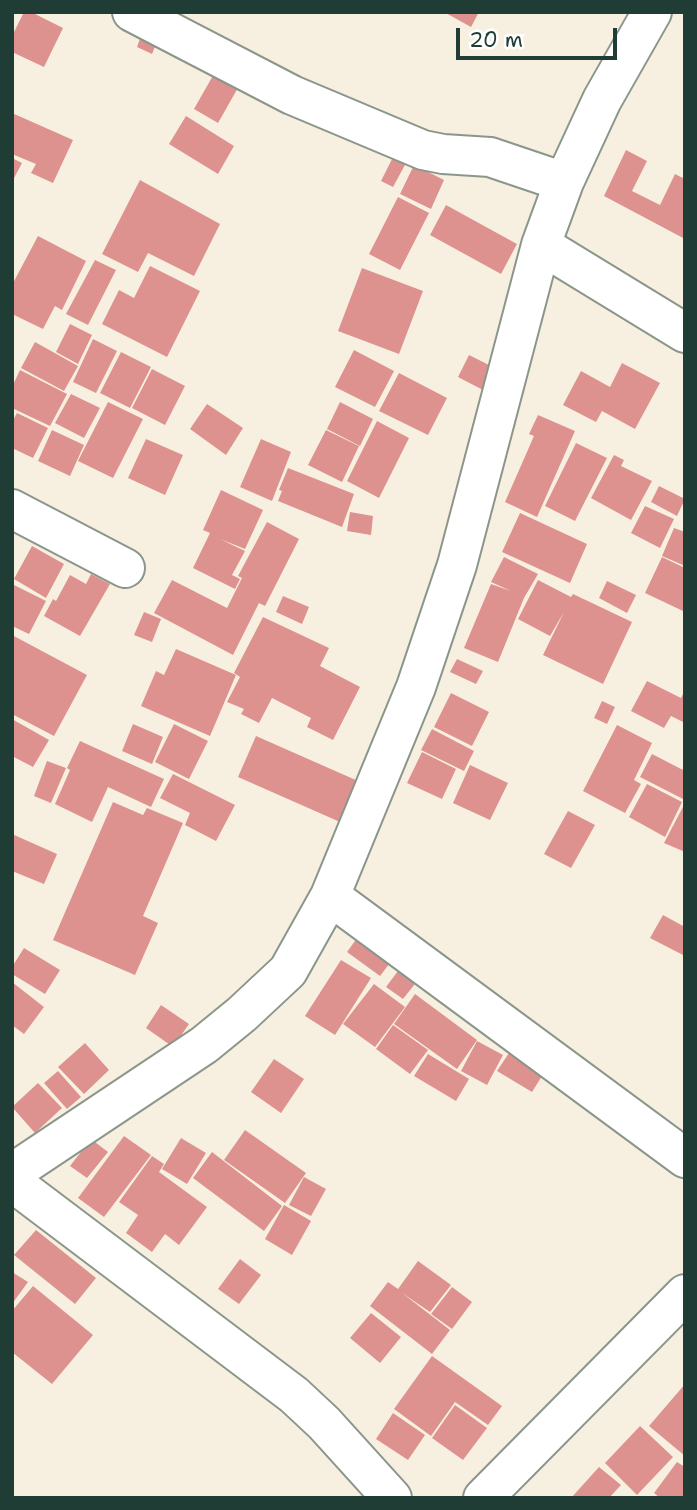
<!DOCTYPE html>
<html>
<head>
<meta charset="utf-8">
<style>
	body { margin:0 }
	#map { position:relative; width:697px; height:1510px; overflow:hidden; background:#f7f0e0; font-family:"Shantell Sans",sans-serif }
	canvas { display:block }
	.frame { position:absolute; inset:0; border:14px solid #1f3d34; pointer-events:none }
	.scale { position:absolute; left:456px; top:28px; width:161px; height:32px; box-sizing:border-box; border:4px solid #1f3d34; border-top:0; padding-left:9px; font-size:21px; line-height:24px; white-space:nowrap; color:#1f3d34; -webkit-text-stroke:5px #fff; paint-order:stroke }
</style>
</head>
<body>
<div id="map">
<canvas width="697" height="1510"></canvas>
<div class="frame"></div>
<div class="scale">20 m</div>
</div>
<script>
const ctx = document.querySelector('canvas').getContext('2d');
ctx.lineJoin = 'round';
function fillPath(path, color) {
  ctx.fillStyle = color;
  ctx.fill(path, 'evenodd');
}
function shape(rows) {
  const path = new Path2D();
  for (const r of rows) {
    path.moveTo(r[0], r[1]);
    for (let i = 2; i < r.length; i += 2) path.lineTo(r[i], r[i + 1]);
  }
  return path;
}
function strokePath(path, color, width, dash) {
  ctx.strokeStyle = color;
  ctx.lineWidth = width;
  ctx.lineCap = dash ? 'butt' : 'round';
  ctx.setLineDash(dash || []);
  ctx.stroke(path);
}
const building = shape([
	[24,12,31,12,63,28,44,67,12,52,12,36],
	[444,12,479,12,471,27],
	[142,33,158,39,152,54,137,47],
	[215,72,239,86,218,123,194,109],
	[12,113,73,140,53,183,31,173,36,164,12,154],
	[186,116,234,146,218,174,169,144],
	[626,150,647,161,632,191,660,205,675,174,685,179,685,239,604,196],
	[393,157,406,163,393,187,381,181],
	[12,158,22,163,12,182],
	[414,165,444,180,431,209,400,194],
	[140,180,220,224,194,276,148,253,138,272,102,254],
	[398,197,429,213,400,270,369,254],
	[446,205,517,244,501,274,430,235],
	[38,236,86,261,62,310,55,306,43,329,12,314,12,285],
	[95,260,116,270,88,325,66,314],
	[150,266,200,291,167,357,102,324,119,290,134,298],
	[362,268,423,291,399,354,338,331],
	[70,324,92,335,78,364,56,352],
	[93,339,117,351,96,393,73,382],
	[35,342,78,366,64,391,21,368],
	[354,350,394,371,375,407,335,387],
	[121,352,151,367,130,408,100,393],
	[469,355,495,368,483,390,458,377],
	[622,363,660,383,635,429,602,411,596,422,563,405,581,371,610,387],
	[152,369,185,386,165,425,132,408],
	[20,370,67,394,50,426,12,408,12,387],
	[399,373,447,398,428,435,379,411],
	[71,394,100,408,84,438,55,423],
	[108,402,143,419,113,478,78,461],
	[340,402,373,419,360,446,327,429],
	[207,404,243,428,226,455,190,429],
	[17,413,48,428,33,458,12,448,12,422],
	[538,415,575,431,537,517,505,502,534,436,529,434],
	[377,421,409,438,379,498,347,481],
	[52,430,84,445,70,476,38,461],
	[326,430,359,446,342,482,308,465],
	[146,439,183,455,165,495,128,478],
	[261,439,291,452,272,501,240,487],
	[576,443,607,458,575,521,545,506],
	[614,455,624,460,621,466,652,481,631,520,591,498],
	[288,468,354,494,342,527,278,501,282,491,279,490],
	[659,486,685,499,677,516,651,502],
	[221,490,263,510,245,549,220,539,245,551,232,575,240,579,235,589,193,568,210,533,203,530],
	[645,506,674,519,660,548,631,533],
	[350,512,373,516,371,535,347,531],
	[520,513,587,544,570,583,502,552],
	[267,522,299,539,265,606,259,603,233,655,154,613,172,580,227,608,242,578,238,576],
	[674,528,685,532,685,566,662,556],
	[32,546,64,564,46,598,14,579],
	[504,557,538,574,524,598,498,662,464,648,491,584,511,591,491,582],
	[662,557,685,568,683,611,645,593],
	[91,574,110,584,80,636,44,616,53,599,56,601,70,575,86,584],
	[538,580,571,597,573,594,632,622,603,684,543,655,564,612,550,636,518,619],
	[607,581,636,595,627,613,599,598],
	[12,584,46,601,29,634,12,626],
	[283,596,309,607,302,624,276,612],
	[144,612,161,619,152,642,134,635],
	[263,617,329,648,320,666,360,687,333,740,307,727,311,718,272,698,259,723,241,714,244,709,227,702,240,677,234,673],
	[12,635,87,675,54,736,12,714],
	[176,649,236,675,210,736,141,706,156,671,164,675],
	[457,659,483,671,476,684,450,672],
	[647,681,681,698,685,690,685,723,671,716,664,728,631,711],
	[451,693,489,712,472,746,434,727],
	[602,701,615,707,607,724,594,718],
	[12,719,49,740,33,767,12,756],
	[133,724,163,737,152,764,122,751],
	[174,724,208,741,189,779,155,762],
	[617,725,652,743,634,780,641,784,625,813,583,791],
	[432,729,474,751,464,771,421,750],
	[256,736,358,781,340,822,238,777],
	[80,741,164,779,151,807,108,787,92,822,55,804,70,770,67,768],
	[422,752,456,769,442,799,407,783],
	[652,754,685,771,683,799,640,777],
	[47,761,66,768,51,803,34,796],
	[470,765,508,783,490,820,453,803],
	[173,774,235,805,216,841,185,825,190,813,160,798],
	[647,784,682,802,665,837,629,817],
	[113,802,143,815,147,808,183,823,143,916,158,923,135,975,53,940],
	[685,803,685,852,664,843],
	[568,811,595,825,571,868,544,854],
	[12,834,57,854,44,884,12,871],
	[663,915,685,927,683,955,650,938],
	[360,934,393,959,380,976,347,952],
	[24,948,60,970,45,994,12,974,12,967],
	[341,960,371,978,335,1035,305,1016],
	[401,967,418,980,403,999,386,987],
	[12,982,44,1007,24,1034,12,1025],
	[374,984,405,1007,375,1047,343,1024],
	[415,994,477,1040,457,1069,394,1024],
	[161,1005,189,1024,173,1047,146,1028],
	[393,1025,428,1050,410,1074,376,1049],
	[477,1041,503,1055,487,1085,461,1071],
	[85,1043,109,1070,84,1094,58,1067],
	[513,1047,547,1068,532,1092,497,1071],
	[428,1054,469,1079,456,1101,414,1076],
	[274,1059,304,1079,281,1113,251,1092],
	[58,1071,81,1097,67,1109,44,1083],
	[38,1083,62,1108,35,1133,12,1107],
	[245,1130,306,1173,285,1203,224,1160],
	[124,1136,151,1155,104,1217,78,1198],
	[181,1138,206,1153,187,1184,162,1169],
	[91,1139,108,1152,87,1178,70,1166],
	[212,1152,282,1206,264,1231,193,1178],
	[152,1156,164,1164,159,1172,207,1207,179,1245,165,1234,152,1252,126,1233,138,1215,119,1202],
	[304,1177,326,1189,311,1216,289,1205],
	[284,1205,311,1221,292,1255,265,1239],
	[36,1230,96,1278,75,1304,14,1255],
	[240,1259,261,1275,239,1304,218,1289],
	[418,1261,451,1285,430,1312,402,1293,450,1330,432,1354,370,1306,388,1282,398,1289],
	[12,1272,28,1282,12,1304],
	[33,1286,93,1335,52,1384,12,1352,12,1311],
	[452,1287,472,1302,452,1329,431,1314],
	[371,1313,401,1337,380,1363,350,1338],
	[432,1356,502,1406,488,1425,455,1402,431,1436,394,1409],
	[685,1384,685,1456,649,1426],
	[455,1405,487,1428,463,1460,432,1438],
	[393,1413,425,1435,408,1460,376,1439],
	[640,1426,673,1457,637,1495,605,1463],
	[677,1462,685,1467,685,1498,660,1498,654,1493],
	[599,1467,621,1485,609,1498,571,1498]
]);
const street = shape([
	[132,12,292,95,423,150,443,154,490,157,564,182],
	[541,245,685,333],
	[12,509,125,568],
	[330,896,685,1158],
	[12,1173,204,1045,242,1014,288,971,330,896,416,687,457,565,541,245,564,182,602,100,652,12],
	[12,1182,294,1395,324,1423,392,1498],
	[483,1498,685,1294]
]);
fillPath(building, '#de928f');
strokePath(street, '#8b968a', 42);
strokePath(street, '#fff', 38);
</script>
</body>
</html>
